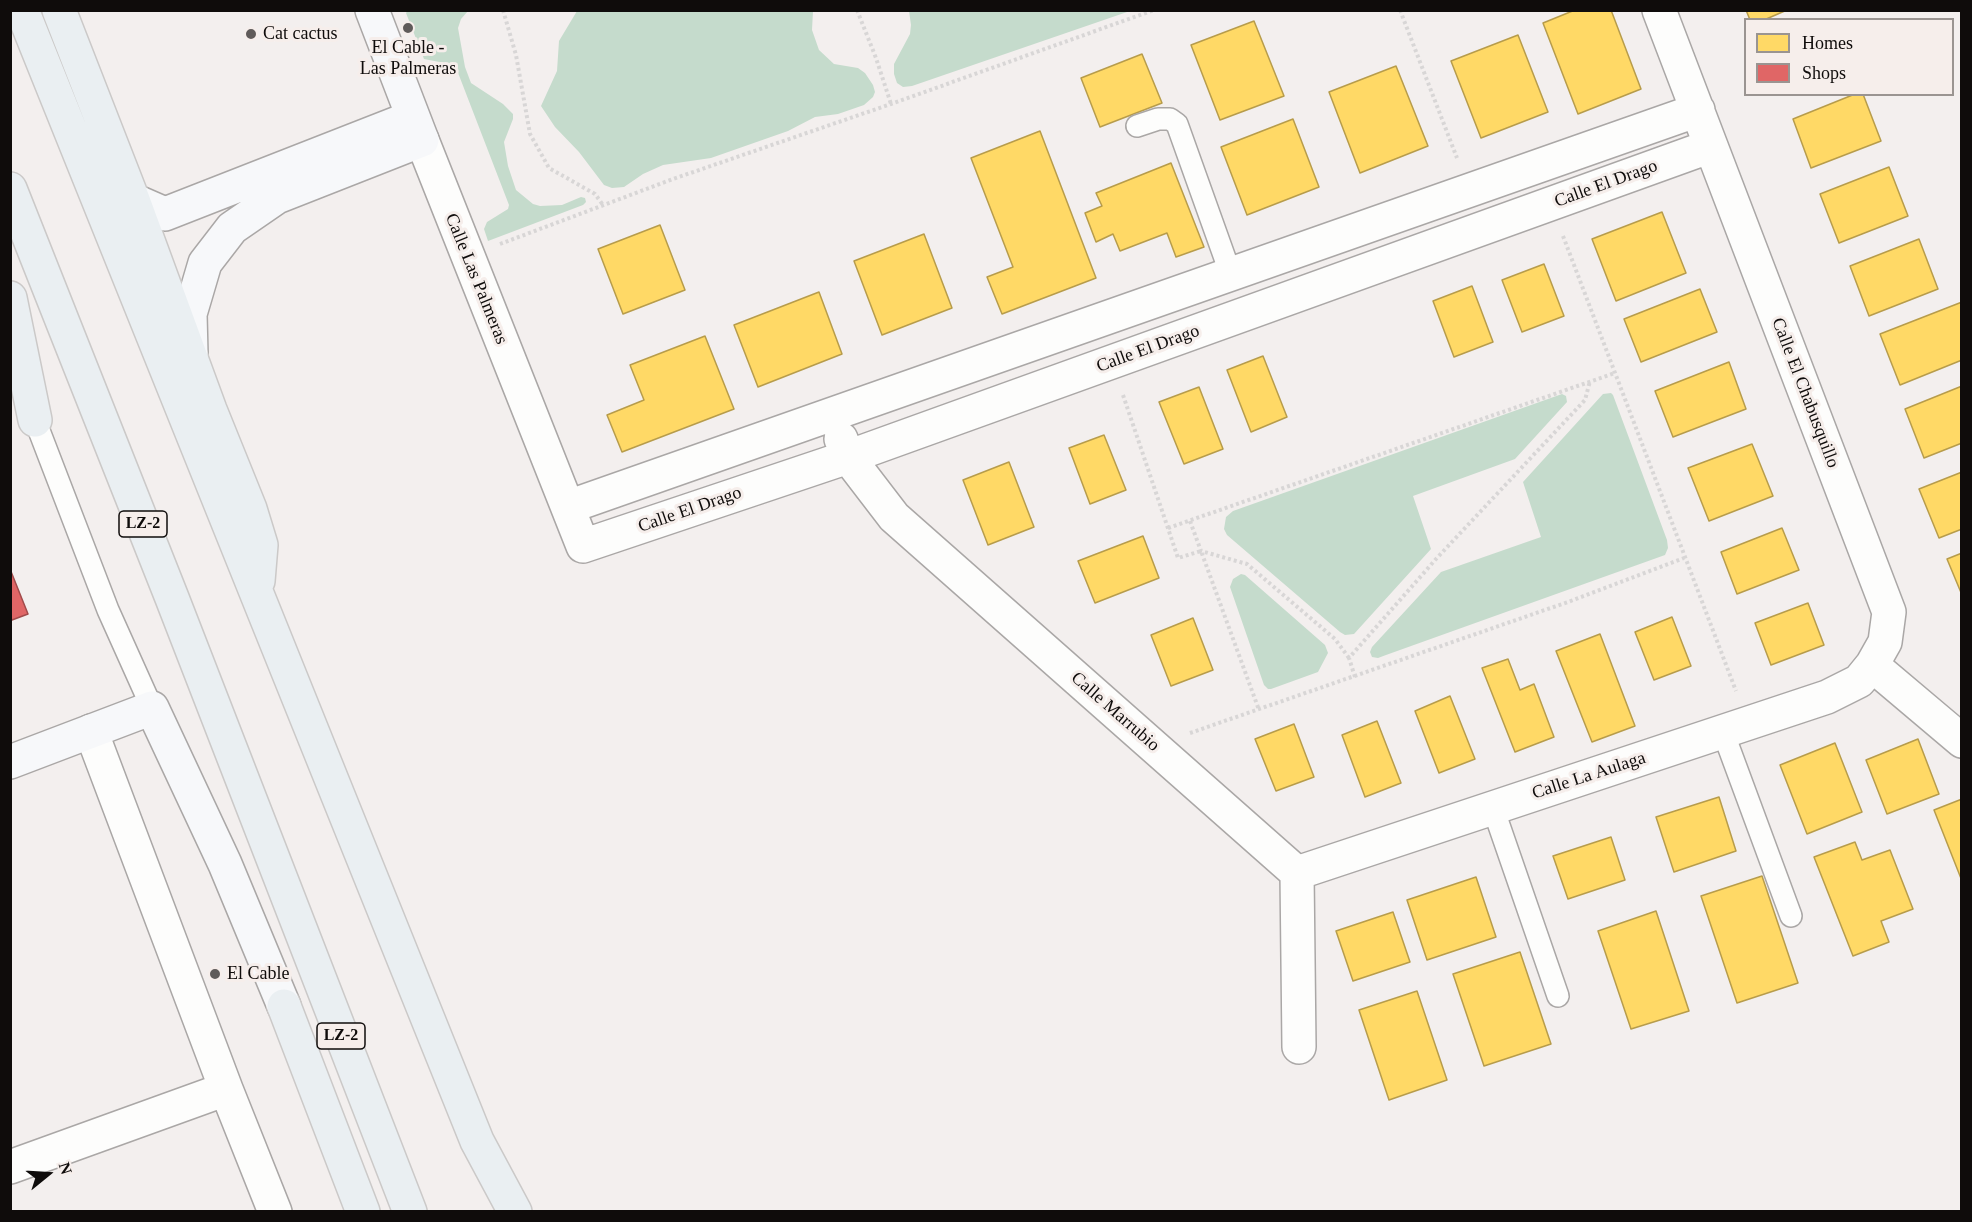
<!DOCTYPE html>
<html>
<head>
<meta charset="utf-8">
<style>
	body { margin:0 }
	#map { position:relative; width:1972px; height:1222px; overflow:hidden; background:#f3efee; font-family:"Times New Roman",serif }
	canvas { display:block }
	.frame { position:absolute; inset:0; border:12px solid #0f0c0b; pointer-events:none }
	.legend { position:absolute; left:1744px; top:18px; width:210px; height:78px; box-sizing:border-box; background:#f6eeeb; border:2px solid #9a9491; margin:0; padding:8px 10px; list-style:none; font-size:18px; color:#0f0c0b }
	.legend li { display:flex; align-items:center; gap:12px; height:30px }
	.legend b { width:30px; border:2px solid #9a9491 }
	.north { position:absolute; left:18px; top:1144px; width:60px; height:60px; -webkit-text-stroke:4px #f6eeeb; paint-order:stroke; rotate:72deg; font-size:16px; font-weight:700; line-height:24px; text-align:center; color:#0f0c0b }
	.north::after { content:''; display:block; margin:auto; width:21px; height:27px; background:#0f0c0b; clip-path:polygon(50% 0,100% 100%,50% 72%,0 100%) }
</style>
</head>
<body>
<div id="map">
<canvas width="1972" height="1222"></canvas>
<div class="frame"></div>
<ul class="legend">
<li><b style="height:16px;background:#ffd966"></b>Homes</li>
<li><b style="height:16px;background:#e06666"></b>Shops</li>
</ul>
<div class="north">N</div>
</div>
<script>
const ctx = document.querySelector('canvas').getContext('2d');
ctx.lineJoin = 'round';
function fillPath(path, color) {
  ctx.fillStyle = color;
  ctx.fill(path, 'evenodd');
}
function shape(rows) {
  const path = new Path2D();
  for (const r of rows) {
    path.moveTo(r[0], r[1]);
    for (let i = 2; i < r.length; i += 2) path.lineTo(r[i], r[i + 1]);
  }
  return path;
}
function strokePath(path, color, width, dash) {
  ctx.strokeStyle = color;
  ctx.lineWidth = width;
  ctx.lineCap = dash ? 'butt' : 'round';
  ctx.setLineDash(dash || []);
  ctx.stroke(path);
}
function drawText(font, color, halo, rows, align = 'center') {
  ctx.font = font + ' "Times New Roman",serif';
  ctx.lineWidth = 6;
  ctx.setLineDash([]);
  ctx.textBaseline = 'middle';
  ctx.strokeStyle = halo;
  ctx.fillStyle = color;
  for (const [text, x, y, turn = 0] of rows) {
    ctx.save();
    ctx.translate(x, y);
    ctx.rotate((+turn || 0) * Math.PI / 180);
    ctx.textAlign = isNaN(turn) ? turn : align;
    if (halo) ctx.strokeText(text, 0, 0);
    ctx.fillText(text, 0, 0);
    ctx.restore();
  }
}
const green = shape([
	[408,10,468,11,461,19,458,28,465,67,471,83,503,104,513,114,513,119,504,142,508,166,516,190,533,204,540,206,562,205,581,197,585,198,586,202,583,205,488,241,484,229,487,222,508,209,509,205,455,65,424,59,406,13],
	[577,11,813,11,812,30,819,50,834,64,858,68,865,73,873,85,875,92,873,97,864,105,838,114,815,117,788,131,711,158,663,165,643,174,624,187,612,188,604,185,579,152,555,127,541,106,557,71,559,41],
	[909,11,909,10,1130,11,912,86,903,87,897,83,894,74,894,64,910,34,911,25],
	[1611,393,1613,395,1667,540,1668,548,1665,555,1386,655,1378,658,1372,657,1370,652,1372,647,1441,572,1541,537,1523,482,1603,394],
	[1562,394,1566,396,1567,402,1515,459,1413,496,1431,549,1354,634,1345,635,1340,632,1227,535,1224,529,1226,517,1233,511],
	[1241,574,1245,575,1325,645,1328,653,1318,672,1271,689,1268,689,1264,685,1230,587,1233,579]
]);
const homes = shape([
	[1575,10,1611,10,1641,89,1578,114,1543,23,1575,10],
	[1746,10,1787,10,1764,20,1750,20,1746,10],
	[1254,21,1284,96,1220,120,1191,45,1254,21],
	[1518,35,1548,112,1481,138,1451,61,1518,35],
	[1142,54,1162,103,1100,127,1081,78,1142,54],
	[1396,66,1428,146,1360,173,1329,92,1396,66],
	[1855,94,1863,94,1881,141,1811,168,1793,119,1855,94],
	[1293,119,1319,187,1247,215,1221,147,1293,119],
	[1040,131,1096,278,1002,314,987,277,1013,267,971,158,1040,131],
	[1171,163,1204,247,1176,257,1167,233,1120,251,1113,234,1096,242,1085,213,1102,206,1096,193,1171,163],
	[1889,167,1908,216,1839,243,1820,194,1889,167],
	[1662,212,1686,273,1616,301,1592,239,1662,212],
	[660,225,685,290,623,314,598,249,660,225],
	[924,234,952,308,882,335,854,261,924,234],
	[1919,239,1938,289,1869,316,1850,266,1919,239],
	[1544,264,1564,316,1522,332,1502,280,1544,264],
	[1472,286,1493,342,1454,357,1433,301,1472,286],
	[1700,289,1717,332,1641,362,1624,319,1700,289],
	[819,292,842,354,758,387,734,325,819,292],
	[1962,302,1962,360,1900,385,1880,334,1962,302],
	[705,336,734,409,622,452,607,415,644,400,630,365,705,336],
	[1263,356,1287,417,1251,432,1227,370,1263,356],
	[1729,362,1746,409,1673,437,1655,391,1729,362],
	[1962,386,1962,443,1924,458,1905,409,1962,386],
	[1199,387,1223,449,1184,464,1159,402,1199,387],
	[1104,435,1126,490,1090,504,1069,448,1104,435],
	[1752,444,1773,496,1709,521,1688,468,1752,444],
	[1009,462,1034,527,988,545,963,480,1009,462],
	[1962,472,1962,529,1939,538,1919,489,1962,472],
	[1782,528,1799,570,1737,594,1721,552,1782,528],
	[1143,536,1159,578,1095,603,1078,561,1143,536],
	[1962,553,1962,595,1947,559,1962,553],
	[1808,603,1824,645,1771,665,1755,623,1808,603],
	[1672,617,1691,666,1654,680,1635,632,1672,617],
	[1193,618,1213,670,1171,686,1151,635,1193,618],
	[1600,634,1635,726,1592,742,1556,651,1600,634],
	[1508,659,1520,690,1534,684,1554,737,1515,752,1482,668,1508,659],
	[1450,696,1475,759,1439,773,1415,711,1450,696],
	[1377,721,1401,783,1365,797,1342,735,1377,721],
	[1294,724,1314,777,1276,791,1255,739,1294,724],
	[1918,739,1939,794,1887,814,1866,760,1918,739],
	[1835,743,1862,812,1807,834,1780,765,1835,743],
	[1719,797,1736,851,1674,872,1656,817,1719,797],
	[1962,799,1962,881,1934,810,1962,799],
	[1611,837,1625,880,1568,899,1553,856,1611,837],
	[1855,842,1862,860,1890,850,1913,909,1881,921,1889,942,1853,956,1814,857,1855,842],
	[1762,876,1798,983,1737,1003,1701,896,1762,876],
	[1476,877,1496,937,1427,960,1407,900,1476,877],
	[1656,911,1689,1011,1631,1029,1598,931,1656,911],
	[1393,912,1410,962,1353,981,1336,931,1393,912],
	[1520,952,1551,1044,1484,1066,1453,974,1520,952],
	[1417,991,1447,1080,1389,1100,1359,1010,1417,991]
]);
const shops = shape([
	[10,569,28,614,12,620,10,616,10,569]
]);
const path = shape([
	[503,10,516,55,530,134,549,168,595,194,603,205],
	[857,10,876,58,891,104],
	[1400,10,1457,158],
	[1563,236,1736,691],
	[500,244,673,179,891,104,1154,10],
	[1123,395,1178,558,1201,551,1259,710],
	[1190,521,1201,551,1247,564,1335,639,1349,658],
	[1168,528,1615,373],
	[1355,677,1349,658,1436,559,1585,400,1590,381],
	[1190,733,1568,602,1684,558]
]);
const lane = shape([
	[1137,126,1158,119,1170,119,1177,124,1231,275],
	[35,420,108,610,152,708],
	[1723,732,1791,916],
	[1493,808,1558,996]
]);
const street = shape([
	[422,140,583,546,848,457,1711,146],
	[841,439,848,457,894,517,1297,873,1299,1047],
	[568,507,1698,110],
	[1872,665,1962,741],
	[91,731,226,1089,275,1212],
	[1297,873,1827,697,1859,681,1872,665,1885,642,1889,612,1659,10],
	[10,1167,226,1089]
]);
const secondary = shape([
	[133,200,165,214,413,117],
	[191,354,190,314,205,263,232,228,277,197,422,140,372,10],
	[10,762,152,708,225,864,284,1006]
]);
const highway = shape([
	[22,10,477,1141,515,1212],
	[59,10,133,200,210,410,250,509,261,545,258,581],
	[10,189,172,598,410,1212],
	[10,298,35,420],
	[284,1006,363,1212]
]);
const markers = [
	[408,28,6,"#5f5b5a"],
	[251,34,6,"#5f5b5a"],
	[215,974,6,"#5f5b5a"]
];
const shields = [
	[143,524,48],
	[341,1036,48]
];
const shieldNames = [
	["LZ-2",143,524],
	["LZ-2",341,1036]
];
const poiNames = [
	["Cat cactus",263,34],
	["El Cable -",408,48,"center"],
	["Las Palmeras",408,69,"center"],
	["El Cable",227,974]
];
const streetNames = [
	["Calle El Drago",1606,184,-20],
	["Calle Las Palmeras",476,279,68],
	["Calle El Drago",1148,349,-20],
	["Calle El Chabusquillo",1805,393,69],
	["Calle El Drago",690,510,-19],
	["Calle Marrubio",1115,712,41],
	["Calle La Aulaga",1589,776,-18]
];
fillPath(green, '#c5dbcc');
fillPath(homes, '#ffd966');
strokePath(homes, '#b79c4b', 1.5);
fillPath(shops, '#e06666');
strokePath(shops, '#a14b4b', 1.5);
strokePath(lane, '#aaa7a6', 24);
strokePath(street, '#aaa7a6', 36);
strokePath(secondary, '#aaa7a6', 36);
strokePath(highway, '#cbc9c8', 36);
strokePath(path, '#d8d6d6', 4, [3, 3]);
strokePath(lane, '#fdfdfc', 21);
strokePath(street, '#fdfdfc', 33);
strokePath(secondary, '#f7f8fa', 33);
strokePath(highway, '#eaeff2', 33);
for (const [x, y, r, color] of markers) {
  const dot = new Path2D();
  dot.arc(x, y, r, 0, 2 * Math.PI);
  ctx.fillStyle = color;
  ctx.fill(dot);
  strokePath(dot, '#f6eeeb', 2);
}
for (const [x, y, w] of shields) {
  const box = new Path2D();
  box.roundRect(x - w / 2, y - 13, w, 26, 4.5);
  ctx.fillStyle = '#f6eeeb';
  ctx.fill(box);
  strokePath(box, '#0f0c0b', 1.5);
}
drawText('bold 16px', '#0f0c0b', null, shieldNames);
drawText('18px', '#0f0c0b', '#f6eeeb', poiNames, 'left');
drawText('18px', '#0f0c0b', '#f6eeeb', streetNames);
</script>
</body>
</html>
